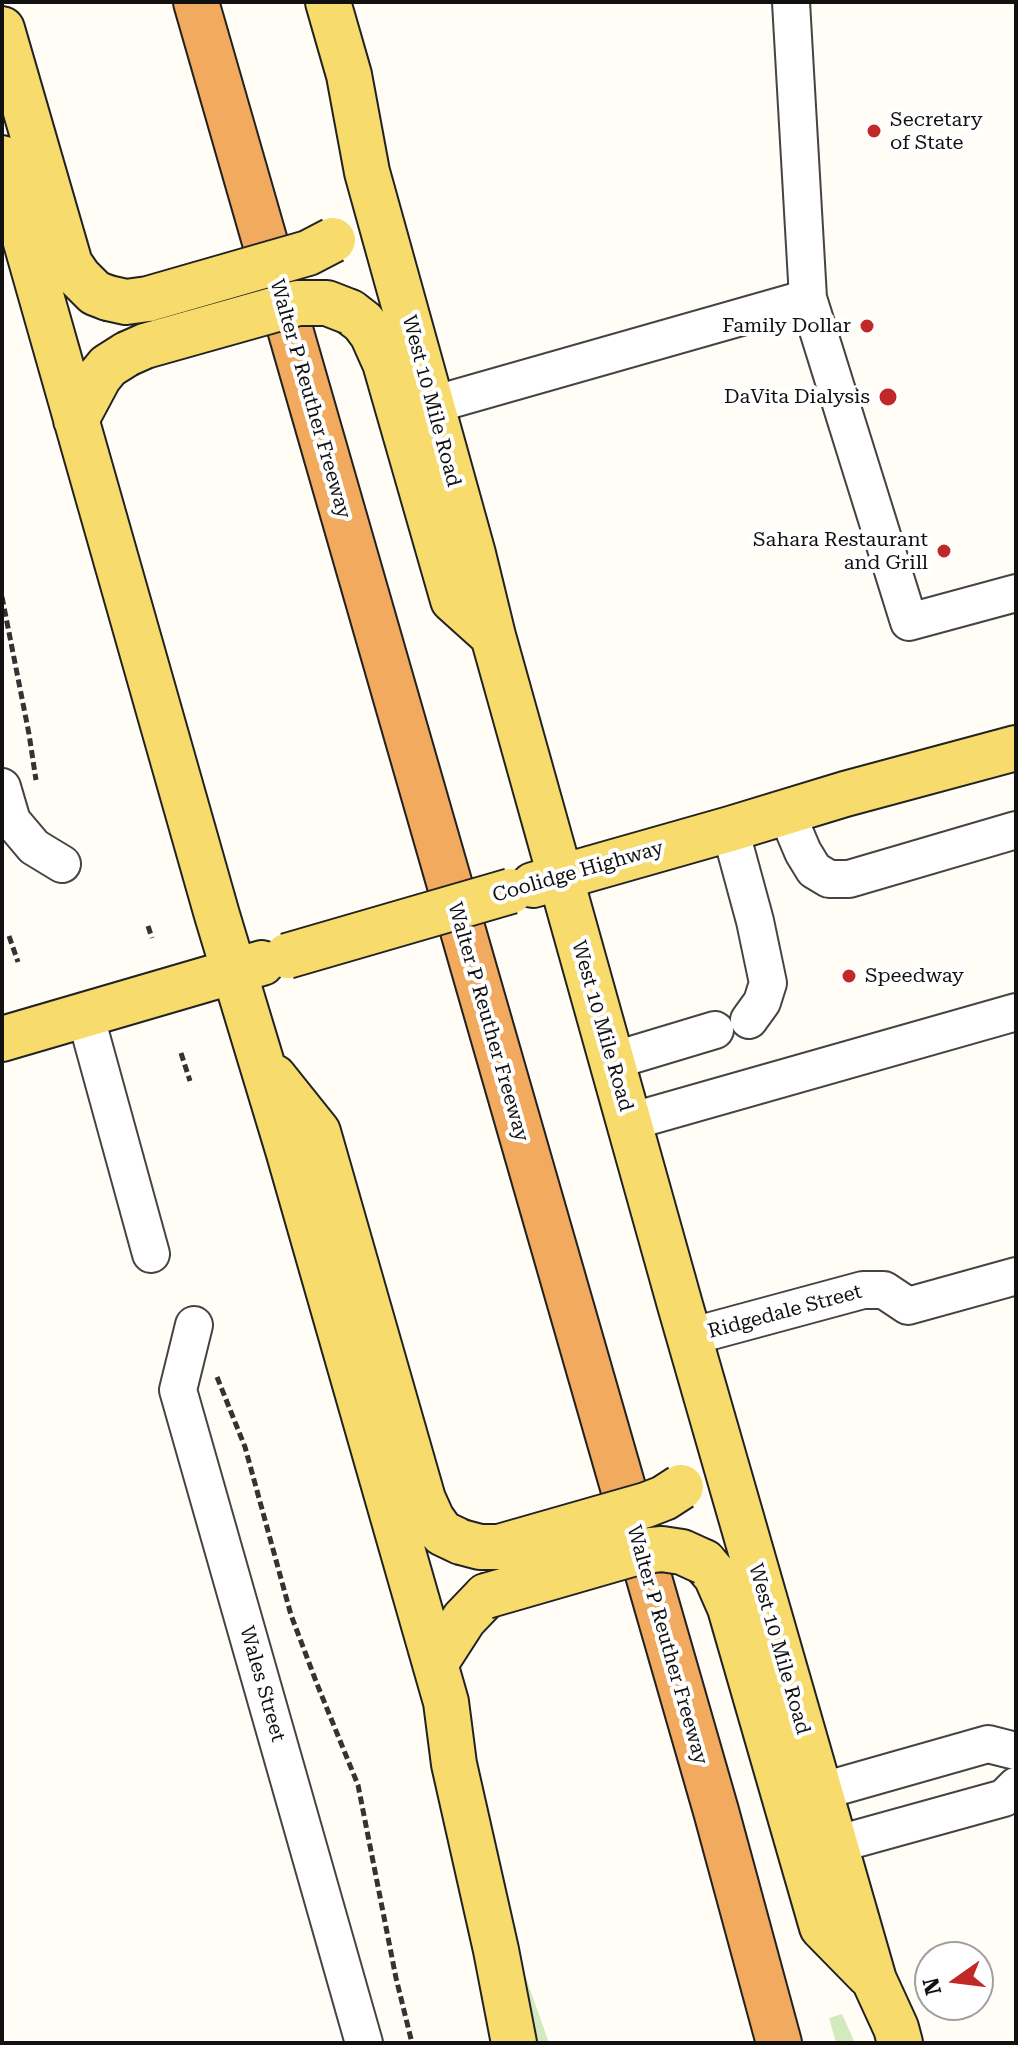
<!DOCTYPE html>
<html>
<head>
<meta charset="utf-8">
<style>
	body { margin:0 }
	#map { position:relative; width:1018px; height:2045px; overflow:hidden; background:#fffdf5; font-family:"Roboto Serif",serif }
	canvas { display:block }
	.frame { position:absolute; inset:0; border:4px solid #111; pointer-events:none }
	.north { position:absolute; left:914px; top:1941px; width:80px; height:80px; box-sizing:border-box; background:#fff; border:2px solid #a0a0a0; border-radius:50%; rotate:256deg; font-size:22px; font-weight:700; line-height:32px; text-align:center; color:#111 }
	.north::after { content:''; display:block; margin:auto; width:28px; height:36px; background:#c12929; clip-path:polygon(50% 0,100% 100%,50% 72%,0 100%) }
</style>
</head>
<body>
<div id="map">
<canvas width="1018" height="2045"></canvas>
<div class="frame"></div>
<div class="north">N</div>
</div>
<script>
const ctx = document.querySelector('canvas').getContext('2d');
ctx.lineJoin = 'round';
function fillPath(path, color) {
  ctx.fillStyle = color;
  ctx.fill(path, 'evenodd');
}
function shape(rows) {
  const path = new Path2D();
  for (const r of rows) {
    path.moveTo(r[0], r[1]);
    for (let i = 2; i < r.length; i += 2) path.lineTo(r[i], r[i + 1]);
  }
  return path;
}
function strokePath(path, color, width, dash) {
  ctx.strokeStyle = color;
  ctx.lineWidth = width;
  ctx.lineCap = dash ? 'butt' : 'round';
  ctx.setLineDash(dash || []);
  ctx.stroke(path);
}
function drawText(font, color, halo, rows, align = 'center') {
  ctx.font = font + ' "Roboto Serif",serif';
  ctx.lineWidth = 8;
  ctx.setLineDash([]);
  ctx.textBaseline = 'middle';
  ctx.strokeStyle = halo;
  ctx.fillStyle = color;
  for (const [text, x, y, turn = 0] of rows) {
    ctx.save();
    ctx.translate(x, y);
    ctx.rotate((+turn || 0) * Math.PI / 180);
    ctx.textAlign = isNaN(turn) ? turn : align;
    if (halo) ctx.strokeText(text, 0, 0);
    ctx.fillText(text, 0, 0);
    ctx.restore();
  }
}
const green = shape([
	[525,1975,549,2043,533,2043,519,1977],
	[842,2014,855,2043,836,2043,829,2018]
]);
const path = shape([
	[2,597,29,734,36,780],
	[148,926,152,938],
	[9,936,18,962],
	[181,1053,190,1081],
	[217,1377,245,1447,291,1615,317,1684,358,1785,396,1978,412,2043]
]);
const minor = shape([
	[791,2,808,298,909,622,1016,593],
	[432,405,808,298],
	[2,787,12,821,34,847,62,864],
	[786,812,803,852,814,870,829,879,849,879,1016,830],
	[730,829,755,921,768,983,762,1002,749,1020],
	[85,1014,151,1254],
	[612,1061,715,1030],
	[629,1122,1016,1012],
	[194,1325,178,1390,364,2043],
	[689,1337,863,1290,884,1290,908,1306,1016,1276],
	[819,1792,988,1744,1016,1751],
	[834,1845,1004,1798,1016,1786]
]);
const major = shape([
	[328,2,349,75,367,172,473,554,493,636,680,1305,874,1980,896,2028,900,2043],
	[2,29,70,264,79,277,95,293,108,298],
	[2,158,217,915,288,1150,446,1702,454,1764,496,1950,514,2043],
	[350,312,363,322,372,334,385,363,453,600,493,636],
	[76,420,99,377,108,366,127,354],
	[533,885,730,829,845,794,1016,748],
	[2,1039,262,963],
	[274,1077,318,1132,423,1499,432,1519,442,1533,461,1542],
	[704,1562,716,1576,730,1608,822,1927,869,1975],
	[435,1664,464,1619,486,1596]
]);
const highway = shape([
	[196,2,716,1811,779,2043]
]);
const majorBridge = shape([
	[108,298,126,302,148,299,308,253,333,240],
	[127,354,145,346,298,303,327,303,350,312],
	[287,956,511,891],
	[461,1542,480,1547,499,1547,646,1505,664,1498,681,1487],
	[486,1596,642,1551,662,1549,682,1552,704,1562]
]);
const markers = [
	[874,131,8,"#c12929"],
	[867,326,8,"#c12929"],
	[888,397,10,"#c12929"],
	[944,551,8,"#c12929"],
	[849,976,8,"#c12929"]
];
const poiNames = [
	["Secretary",890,120,"left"],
	["of State",890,143,"left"],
	["Family Dollar",851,326],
	["DaVita Dialysis",870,397],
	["Sahara Restaurant",928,540],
	["and Grill",928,563],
	["Speedway",865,976,"left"]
];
const streetNames = [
	["Walter P Reuther Freeway",310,399,74],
	["West 10 Mile Road",431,401,75],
	["Coolidge Highway",578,872,-16],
	["Walter P Reuther Freeway",488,1022,74],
	["West 10 Mile Road",602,1026,74],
	["Ridgedale Street",785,1312,-15],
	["Walter P Reuther Freeway",667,1645,74],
	["West 10 Mile Road",779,1649,74],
	["Wales Street",262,1684,74]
];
fillPath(green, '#d3eabe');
strokePath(minor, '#444', 40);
strokePath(major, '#222', 48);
strokePath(highway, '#222', 48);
strokePath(path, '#333', 5, [8, 4]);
strokePath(minor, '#fff', 36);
strokePath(major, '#f7dc6d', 44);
strokePath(highway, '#f2aa5f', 44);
strokePath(majorBridge, '#222', 48, []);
strokePath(majorBridge, '#f7dc6d', 44);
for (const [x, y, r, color] of markers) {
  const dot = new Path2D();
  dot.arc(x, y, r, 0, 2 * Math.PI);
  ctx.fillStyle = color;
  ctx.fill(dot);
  strokePath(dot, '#fff', 3);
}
drawText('20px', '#111', '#fff', poiNames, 'right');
drawText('20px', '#111', '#fff', streetNames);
</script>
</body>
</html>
